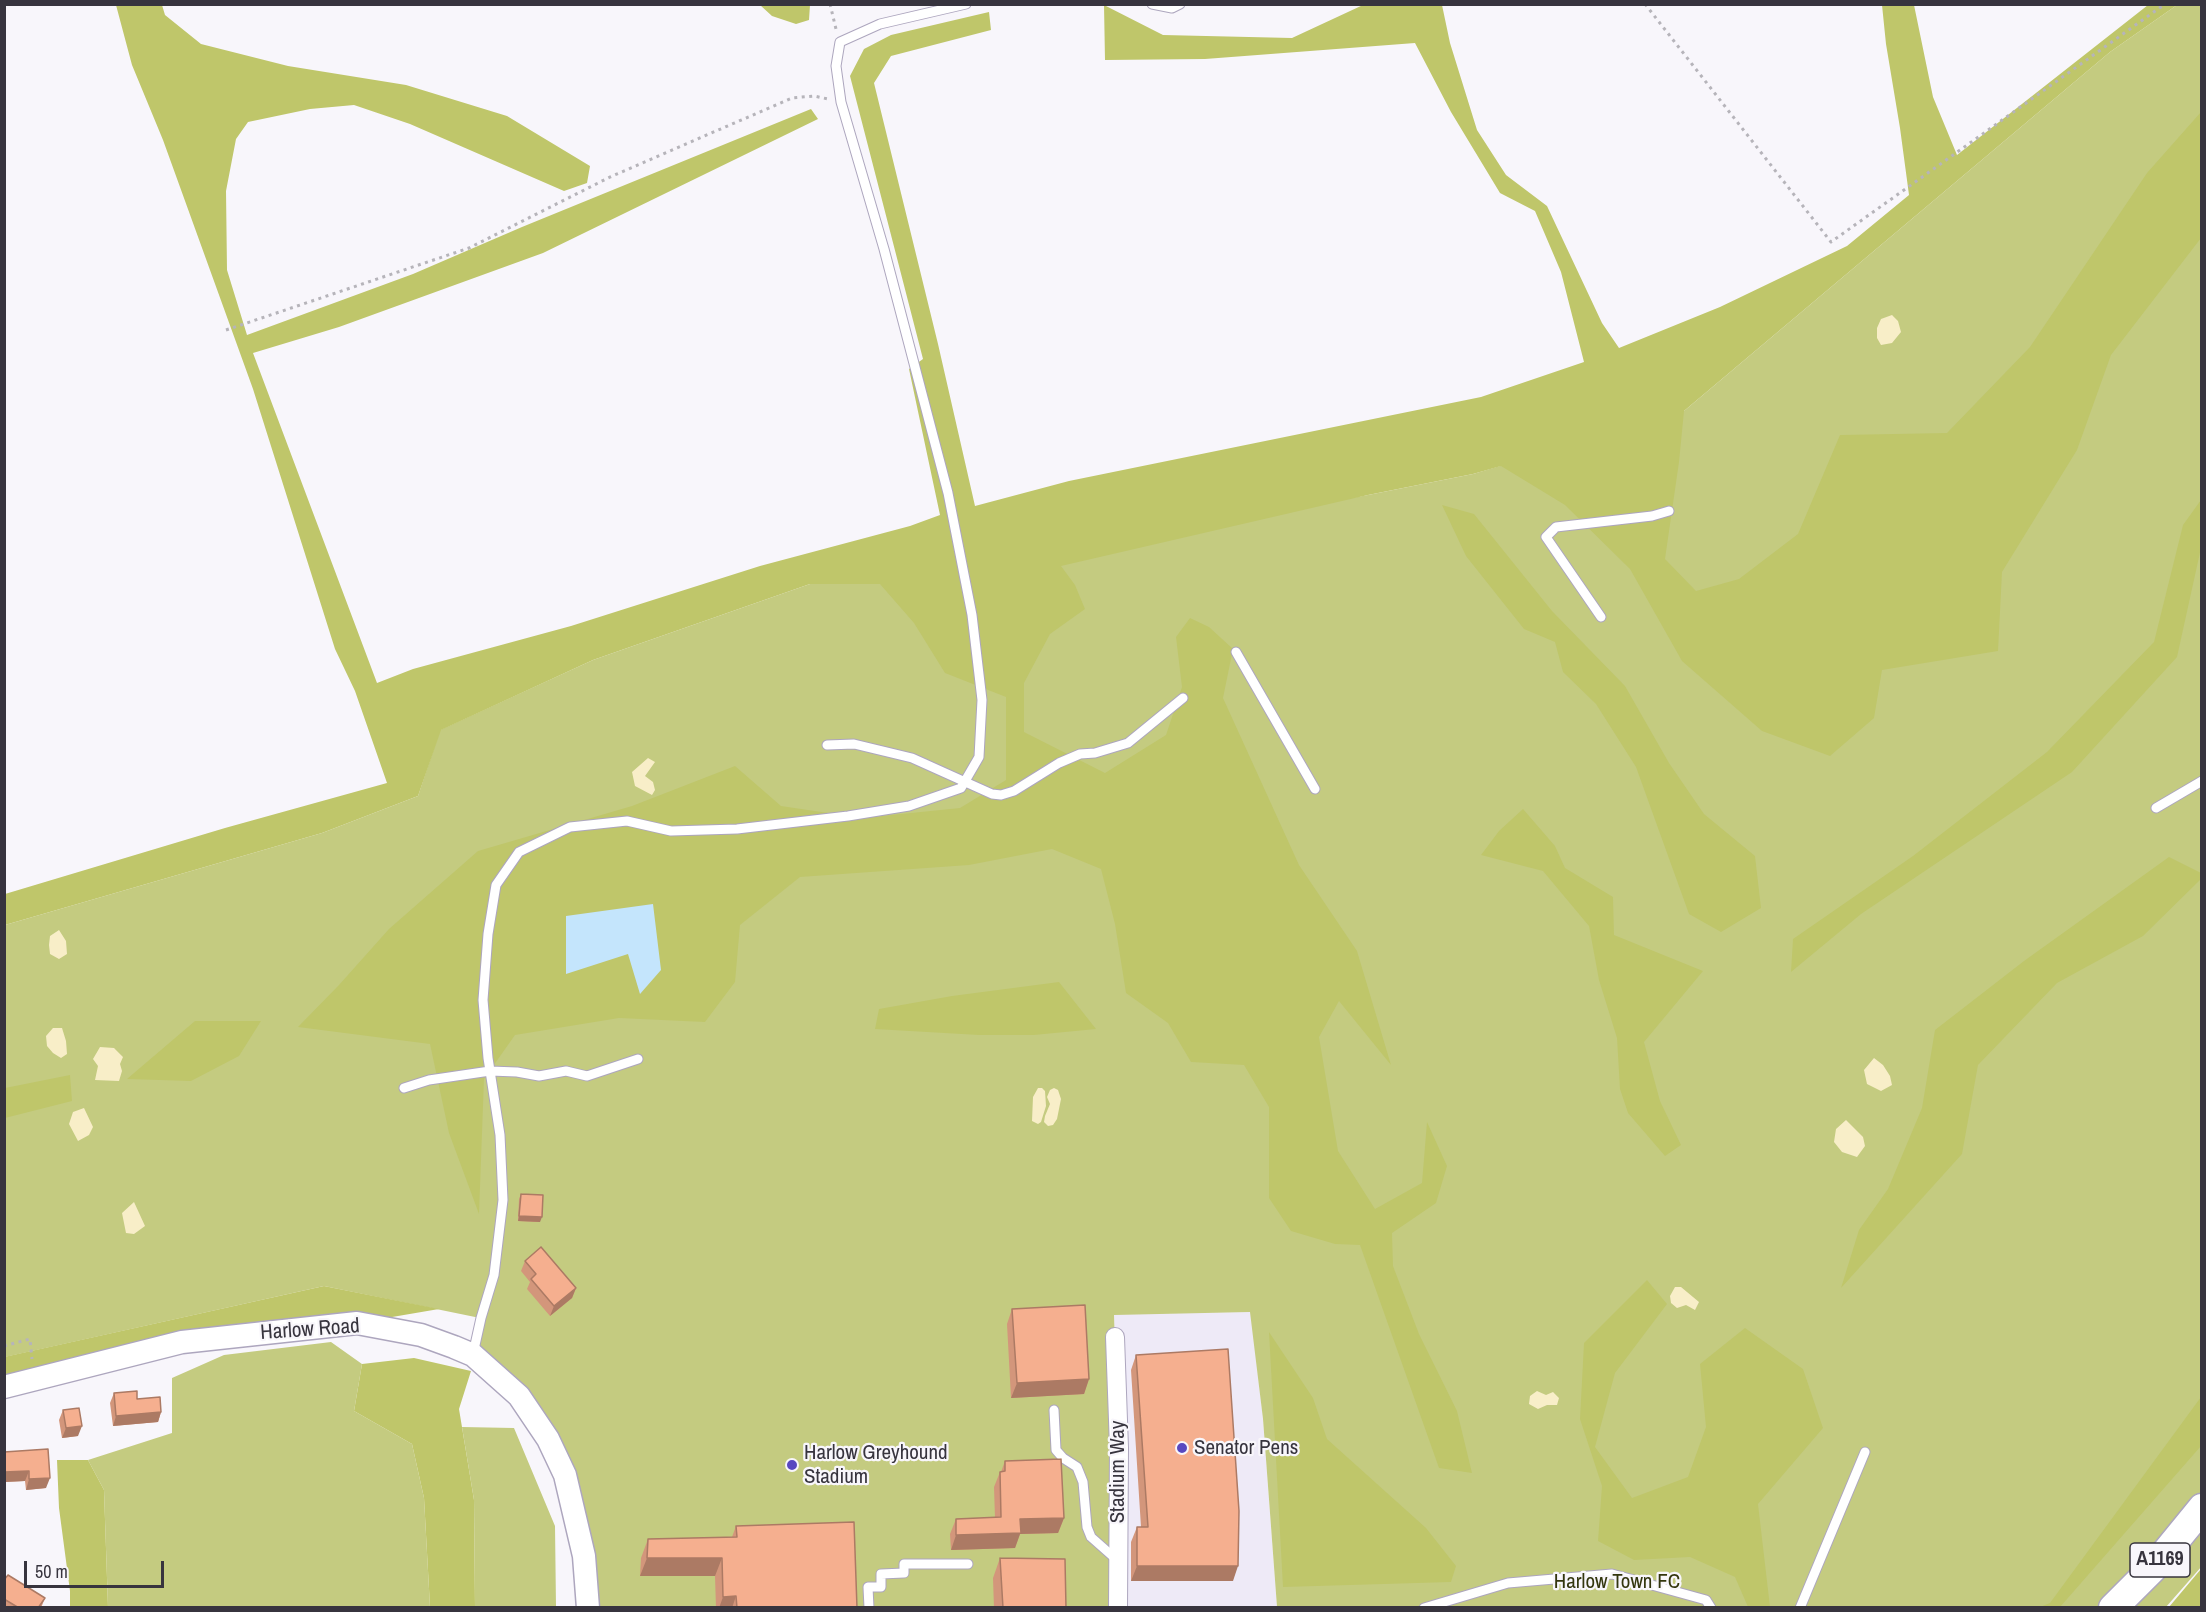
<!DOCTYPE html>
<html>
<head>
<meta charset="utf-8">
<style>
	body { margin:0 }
	#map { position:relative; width:2206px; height:1612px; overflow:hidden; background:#f8f6fb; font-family:"Archivo Narrow",sans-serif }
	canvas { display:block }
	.frame { position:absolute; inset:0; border:6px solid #37343e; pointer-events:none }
	.scale { position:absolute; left:24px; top:1561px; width:140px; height:27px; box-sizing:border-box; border:3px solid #37343e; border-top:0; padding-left:8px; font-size:18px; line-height:21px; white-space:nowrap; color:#37343e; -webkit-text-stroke:4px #f8f6fb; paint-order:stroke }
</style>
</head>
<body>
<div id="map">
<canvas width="2206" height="1612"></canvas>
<div class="frame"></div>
<div class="scale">50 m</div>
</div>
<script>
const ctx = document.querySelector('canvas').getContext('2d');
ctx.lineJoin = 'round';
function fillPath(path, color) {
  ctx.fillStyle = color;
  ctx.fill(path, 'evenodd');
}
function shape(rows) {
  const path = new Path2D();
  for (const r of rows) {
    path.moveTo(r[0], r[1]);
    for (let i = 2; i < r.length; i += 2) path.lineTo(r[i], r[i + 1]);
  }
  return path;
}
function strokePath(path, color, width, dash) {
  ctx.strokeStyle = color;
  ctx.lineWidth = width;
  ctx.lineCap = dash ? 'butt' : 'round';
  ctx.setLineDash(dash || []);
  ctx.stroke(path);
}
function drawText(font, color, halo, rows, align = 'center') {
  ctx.font = font + ' "Archivo Narrow",sans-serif';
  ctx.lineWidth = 4.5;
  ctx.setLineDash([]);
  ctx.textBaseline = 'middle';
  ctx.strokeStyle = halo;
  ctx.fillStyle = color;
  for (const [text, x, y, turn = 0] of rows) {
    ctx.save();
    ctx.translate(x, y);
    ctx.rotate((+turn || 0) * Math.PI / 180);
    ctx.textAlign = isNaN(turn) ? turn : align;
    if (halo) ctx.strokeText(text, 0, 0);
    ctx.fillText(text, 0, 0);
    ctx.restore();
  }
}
const built = shape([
	[1251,1312,1263,1419,1277,1607,1118,1607,1114,1314]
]);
const green = shape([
	[2177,5,2201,5,2202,1566,2166,1607,1277,1607,1263,1419,1250,1312,1114,1315,1118,1440,1118,1608,588,1607,565,1475,473,1355,480,1318,324,1286,5,1357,5,925,322,833,418,796,440,730,593,660,810,584,880,584,1368,495,1473,474,1684,411,2110,52],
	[331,1342,362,1364,354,1411,412,1444,424,1498,430,1607,108,1607,104,1490,88,1460,172,1433,172,1378,224,1355],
	[462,1427,514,1428,555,1526,556,1607,475,1607,474,1500]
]);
const forest = shape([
	[116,5,162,5,165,15,201,44,288,66,406,85,507,116,590,166,587,183,564,191,410,124,354,105,310,109,248,122,236,139,226,191,227,270,247,335,413,274,522,227,811,109,818,119,543,253,339,327,253,353,377,683,413,669,571,626,760,566,910,526,940,515,909,369,923,359,850,76,864,49,891,35,989,12,991,30,891,56,874,83,938,344,975,506,1069,481,1481,397,1584,362,1561,272,1535,211,1500,193,1451,112,1415,43,1205,59,1105,60,1104,5,1163,35,1292,38,1363,5,1442,5,1450,43,1477,130,1506,175,1547,206,1602,323,1619,348,1720,307,1847,246,1909,195,1900,128,1886,44,1882,5,1914,5,1933,97,1957,155,2148,5,2177,5,2110,52,1684,411,1679,462,1665,559,1696,591,1739,579,1798,534,1840,435,1947,433,2030,347,2147,173,2201,112,2201,238,2111,355,2077,450,2002,572,1998,651,1882,670,1874,718,1830,756,1762,731,1682,661,1630,569,1565,505,1501,466,1473,474,1368,495,1061,566,1075,585,1085,609,1050,634,1024,683,1024,732,1105,773,1166,735,1182,687,1176,637,1190,618,1209,627,1233,649,1223,698,1299,865,1357,951,1391,1065,1339,1001,1319,1037,1338,1151,1375,1209,1422,1183,1427,1122,1447,1166,1436,1203,1392,1233,1393,1266,1419,1334,1457,1411,1472,1473,1439,1468,1360,1245,1335,1244,1291,1231,1269,1198,1269,1107,1244,1065,1191,1062,1168,1023,1126,993,1115,924,1101,869,1052,849,969,865,800,877,740,925,735,982,705,1022,619,1018,515,1035,484,1079,479,1214,449,1133,430,1044,298,1027,339,985,389,929,478,851,632,806,735,766,781,806,862,818,960,808,1006,780,1006,697,945,673,914,623,880,584,810,584,593,660,441,730,418,796,322,833,5,925,5,894,225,828,387,783,355,691,335,649,253,389,163,140,132,65],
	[760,5,810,5,809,20,796,24,772,16],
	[2201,500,2201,548,2177,657,2072,772,1861,914,1791,972,1793,939,1913,856,2047,752,2154,642,2183,525],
	[1442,505,1474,514,1552,611,1625,686,1669,763,1704,814,1755,856,1761,908,1721,932,1689,914,1636,767,1596,704,1563,672,1555,642,1524,629,1466,556],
	[1523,809,1555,846,1565,868,1613,897,1614,935,1703,971,1644,1042,1660,1101,1681,1145,1665,1156,1628,1113,1620,1089,1617,1038,1599,980,1589,926,1543,871,1481,855,1499,831],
	[2169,857,2201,873,2201,879,2143,936,2057,983,1978,1065,1962,1154,1841,1288,1859,1230,1888,1189,1922,1108,1935,1030,2024,961],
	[1059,982,1096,1029,1034,1035,979,1035,875,1029,879,1009,952,996],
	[195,1021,261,1021,239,1056,191,1081,127,1079],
	[70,1075,72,1101,5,1118,5,1088],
	[1647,1280,1667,1304,1615,1373,1595,1447,1632,1498,1688,1477,1706,1427,1700,1364,1745,1328,1803,1369,1823,1428,1758,1504,1770,1607,1748,1607,1735,1577,1690,1557,1634,1560,1598,1541,1602,1486,1580,1419,1584,1343],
	[324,1286,439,1309,357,1323,182,1342,5,1386,4,1357],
	[1269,1332,1313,1398,1327,1439,1426,1528,1456,1566,1451,1582,1283,1587],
	[414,1358,471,1371,459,1409,474,1500,475,1607,430,1607,424,1498,412,1444,354,1411,362,1364],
	[2201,1397,2201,1446,2060,1607,2040,1607,2050,1603],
	[57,1460,88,1460,104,1490,108,1607,70,1607,70,1591,59,1508],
	[2201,1569,2201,1607,2169,1607]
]);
const sand = shape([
	[1892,315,1898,321,1901,332,1892,343,1881,345,1877,338,1877,328,1881,319],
	[648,758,655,762,645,776,653,782,655,790,652,795,635,786,632,772],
	[59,930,66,941,67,954,59,959,50,954,49,945,50,936],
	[53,1028,62,1028,66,1041,67,1054,61,1058,53,1053,47,1046,46,1036],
	[100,1047,114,1048,123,1057,120,1064,122,1071,119,1081,95,1080,98,1066,93,1059],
	[1874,1058,1883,1065,1890,1076,1892,1085,1881,1091,1867,1084,1864,1070],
	[1038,1088,1042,1088,1045,1091,1046,1106,1041,1122,1038,1124,1032,1121,1033,1097],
	[1054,1088,1058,1090,1061,1099,1057,1119,1053,1125,1048,1126,1044,1122,1045,1116,1050,1104,1047,1097,1050,1090],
	[84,1108,93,1127,89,1135,78,1141,69,1124,73,1112],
	[1846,1120,1863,1137,1865,1146,1857,1157,1842,1152,1834,1142,1836,1129],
	[134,1202,145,1226,134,1234,126,1233,122,1213],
	[1675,1287,1681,1287,1699,1302,1695,1310,1686,1305,1677,1308,1671,1303,1670,1296],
	[1537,1391,1546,1395,1553,1392,1559,1398,1557,1405,1547,1405,1538,1409,1529,1404,1530,1396]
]);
const water = shape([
	[653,904,661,970,640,994,628,954,566,974,566,916]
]);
const path = shape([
	[830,4,836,29],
	[1645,4,1831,242,2165,4],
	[226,330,469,248,610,177,792,98,814,96,828,99],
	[4,1346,30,1339,32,1359]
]);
const service = shape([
	[1152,4,1172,8,1180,4],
	[1601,617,1546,537,1556,527,1652,516,1669,511],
	[1236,652,1315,789],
	[827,745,854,744,912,758,992,794,1001,795,1014,791,1059,763,1080,754,1095,753,1128,743,1183,698],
	[2156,808,2202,781],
	[404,1088,429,1080,490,1071,517,1072,539,1076,566,1071,587,1076,638,1059],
	[473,1354,481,1318,494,1275,503,1200,500,1135,488,1058,483,1000,488,934,496,885,519,852,570,827,627,821,671,831,737,829,848,816,909,806,961,788,979,757,982,700,972,615,948,493,884,249,841,102,836,66,840,42,880,24,966,4],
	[1054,1410,1056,1450,1063,1458,1077,1467,1083,1482,1087,1527,1091,1537,1117,1560],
	[869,1608,868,1587,881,1587,881,1574,904,1573,904,1564,968,1564],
	[1424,1608,1508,1583,1612,1574,1706,1600,1711,1608],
	[1800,1608,1865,1452]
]);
const minor = shape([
	[1115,1337,1119,1448,1118,1608]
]);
const tertiary = shape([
	[4,1387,182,1342,357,1323,421,1335,454,1347,473,1355,519,1396,548,1439,565,1475,584,1556,588,1608]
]);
const primary = shape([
	[2113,1608,2153,1568,2202,1508]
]);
const wall = shape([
	[521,1194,540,1222,518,1221,519,1199],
	[525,1261,576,1288,572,1298,550,1316,527,1289,530,1282,521,1271],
	[1012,1309,1089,1379,1084,1394,1011,1398,1007,1324],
	[1136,1355,1233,1581,1131,1581,1131,1542,1137,1527,1141,1527,1131,1370],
	[114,1393,137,1399,161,1412,158,1422,113,1426,110,1403],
	[63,1410,78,1436,62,1438,59,1420],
	[48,1449,46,1488,26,1490,25,1481,4,1482,4,1452],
	[1005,1461,1064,1518,1058,1533,1020,1534,1015,1548,951,1550,950,1534,956,1519,995,1518,994,1487,1000,1472,1001,1472],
	[736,1526,857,1608,716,1608,715,1576,640,1576,641,1558,648,1539,732,1537],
	[1000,1558,1066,1608,994,1608,993,1578],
	[4,1580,45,1598,41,1608,4,1608]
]);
const shadedWall = shape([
	[519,1216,542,1217,540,1222,518,1221],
	[576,1288,572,1298,550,1316,554,1306],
	[1089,1379,1084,1394,1011,1398,1017,1383],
	[161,1412,158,1422,113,1426,116,1416],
	[82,1426,78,1436,62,1438,66,1428],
	[29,1471,25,1481,4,1482,4,1472],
	[50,1478,46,1488,26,1490,29,1479],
	[1064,1518,1058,1533,1020,1534,1015,1548,951,1550,956,1535,1020,1519],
	[647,1558,722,1558,715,1576,640,1576],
	[1137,1566,1238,1566,1233,1581,1131,1581],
	[736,1596,732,1608,719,1608,723,1597]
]);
const building = shape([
	[521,1194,543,1195,542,1217,519,1216,521,1194],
	[541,1247,576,1288,554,1306,531,1279,536,1274,525,1261,541,1247],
	[1085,1305,1089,1379,1017,1383,1012,1309,1085,1305],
	[1228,1349,1239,1511,1238,1566,1137,1566,1137,1527,1148,1527,1136,1355,1228,1349],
	[137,1391,137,1399,160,1397,161,1412,116,1416,114,1393,137,1391],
	[79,1408,82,1426,66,1428,63,1410,79,1408],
	[48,1449,50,1478,29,1479,29,1471,4,1472,4,1452,48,1449],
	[1061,1459,1064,1518,1020,1519,1021,1533,956,1535,956,1519,1001,1517,1000,1472,1005,1471,1005,1461,1061,1459],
	[854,1522,857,1608,737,1608,736,1596,723,1597,722,1558,647,1558,648,1539,737,1537,736,1526,854,1522],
	[1000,1558,1065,1559,1066,1608,1003,1608,1000,1558],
	[8,1575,45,1598,38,1608,19,1608,4,1599,4,1580,8,1575]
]);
const markers = [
	[1182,1448,6,"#5848c0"],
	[792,1465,6,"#5848c0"]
];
const shields = [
	[2160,1560,60]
];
const shieldNames = [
	["A1169",2160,1560]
];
const streetNames = [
	["Harlow Road",310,1330,-4],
	["Stadium Way",1118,1472,-90]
];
const poiNames = [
	["Senator Pens",1194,1448],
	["Harlow Greyhound",804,1453],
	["Stadium",804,1477]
];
const parkNames = [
	["Harlow Town FC",1617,1582]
];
fillPath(built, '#eeeaf7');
fillPath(green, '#c4cb80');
fillPath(forest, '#bfc66a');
fillPath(sand, '#f8eec8');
fillPath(water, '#c4e5fc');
strokePath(service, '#ada6be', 11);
strokePath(minor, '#ada6be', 20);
strokePath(tertiary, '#ada6be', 25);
strokePath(primary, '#ada6be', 31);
strokePath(path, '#b6b4ba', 3, [3, 4.5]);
strokePath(service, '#fff', 9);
strokePath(minor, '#fff', 18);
strokePath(tertiary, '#fff', 22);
strokePath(primary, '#fff', 28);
fillPath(wall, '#d3967b');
fillPath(shadedWall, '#ac7a64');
fillPath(building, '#f5af8f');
strokePath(building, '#ac7a64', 1.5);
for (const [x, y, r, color] of markers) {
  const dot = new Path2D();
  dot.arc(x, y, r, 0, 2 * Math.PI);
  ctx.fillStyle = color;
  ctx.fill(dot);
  strokePath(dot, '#f8f6fb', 2);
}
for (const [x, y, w] of shields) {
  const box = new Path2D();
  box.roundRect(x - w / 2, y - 17, w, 34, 4.5);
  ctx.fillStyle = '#f8f6fb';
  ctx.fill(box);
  strokePath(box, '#37343e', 1.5);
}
drawText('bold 20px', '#37343e', null, shieldNames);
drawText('21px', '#37343e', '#f8f6fb', streetNames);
drawText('21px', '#37343e', '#f8f6fb', poiNames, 'left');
drawText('21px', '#33360e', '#f8f6fb', parkNames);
</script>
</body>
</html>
